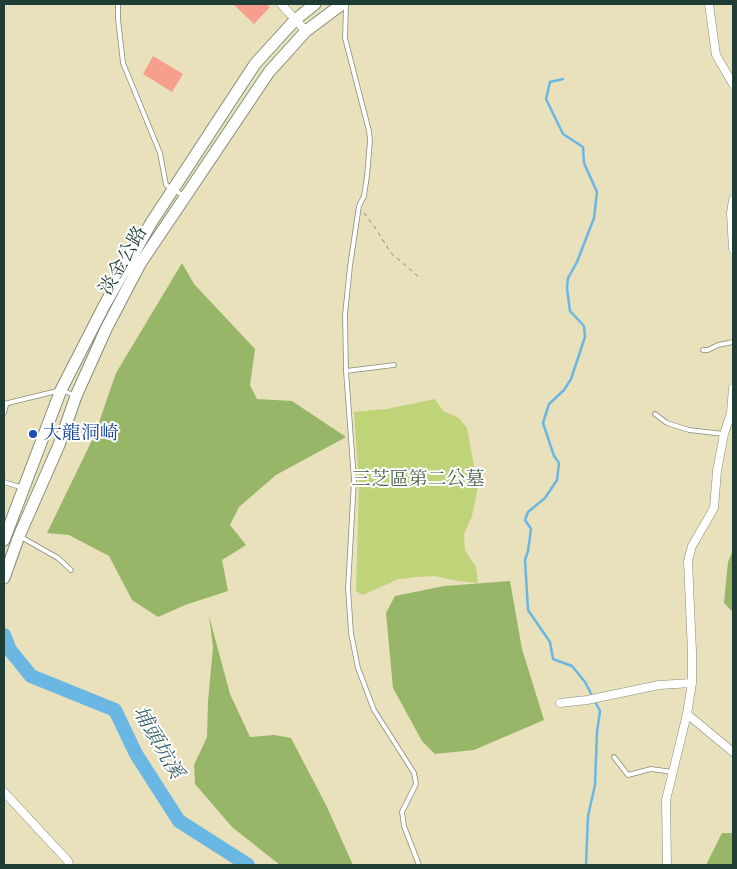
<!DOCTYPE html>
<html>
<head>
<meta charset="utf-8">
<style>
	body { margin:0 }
	#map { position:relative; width:737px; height:869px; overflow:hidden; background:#e9e0bc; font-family:Alegreya,serif }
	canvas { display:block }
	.frame { position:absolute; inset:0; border:5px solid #1f3d34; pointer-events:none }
</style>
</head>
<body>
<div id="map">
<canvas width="737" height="869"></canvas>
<div class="frame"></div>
</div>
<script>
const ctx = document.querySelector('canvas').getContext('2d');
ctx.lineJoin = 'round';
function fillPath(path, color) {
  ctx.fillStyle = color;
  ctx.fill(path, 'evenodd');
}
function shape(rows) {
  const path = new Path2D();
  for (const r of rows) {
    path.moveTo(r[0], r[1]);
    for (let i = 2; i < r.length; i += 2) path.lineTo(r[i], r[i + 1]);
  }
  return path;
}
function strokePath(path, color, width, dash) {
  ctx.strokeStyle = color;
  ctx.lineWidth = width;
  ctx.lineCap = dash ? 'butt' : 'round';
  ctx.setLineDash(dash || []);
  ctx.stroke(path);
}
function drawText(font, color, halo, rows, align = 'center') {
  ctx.font = font + ' Alegreya,"Noto Serif TC",serif';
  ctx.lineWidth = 4;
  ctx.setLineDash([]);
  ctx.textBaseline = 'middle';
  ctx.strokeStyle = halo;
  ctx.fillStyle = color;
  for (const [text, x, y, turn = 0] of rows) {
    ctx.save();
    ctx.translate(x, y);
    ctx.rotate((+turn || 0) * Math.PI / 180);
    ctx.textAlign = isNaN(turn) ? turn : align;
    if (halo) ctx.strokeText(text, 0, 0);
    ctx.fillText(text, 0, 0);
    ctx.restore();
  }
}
const green = shape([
	[435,399,443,411,459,418,467,428,478,487,472,516,464,534,465,550,476,567,478,583,458,581,435,576,417,577,399,579,362,595,356,591,359,483,354,412,387,409]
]);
const forest = shape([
	[182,263,194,284,255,349,250,385,257,399,292,401,346,437,276,475,239,507,230,525,246,545,222,560,228,591,185,605,158,617,132,600,109,556,69,535,47,533,95,434,116,373],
	[733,550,733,612,724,603,728,562],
	[510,581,522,649,544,720,474,750,435,754,422,741,393,688,386,613,395,596,444,586],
	[209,616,230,694,250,737,274,735,291,738,326,805,353,865,280,865,232,827,195,784,194,765,207,737,208,701,213,647],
	[722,833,733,833,733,865,706,865]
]);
const stream = shape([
	[563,79,550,82,546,99,563,134,583,147,584,163,597,192,594,218,577,262,568,278,567,288,570,311,584,326,585,337,571,379,564,390,549,404,543,423,554,456,559,463,557,480,545,498,528,512,525,520,531,529,528,551,525,560,528,610,550,642,553,659,572,666,585,682,600,711,597,732,595,785,588,816,586,865]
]);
const river = shape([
	[4,635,10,650,31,676,115,710,136,754,179,821,248,865]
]);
const building = shape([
	[233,4,266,4,270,7,254,24],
	[153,56,183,74,172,92,143,74]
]);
const path = shape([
	[364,213,376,229,391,253,420,278]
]);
const service = shape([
	[118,4,118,19,123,63,160,153,166,185,184,196],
	[346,4,345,38,369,131,370,141,367,176,364,196,359,206,350,266,345,315,346,371,354,480,348,588,351,633,358,668,374,710,414,773,416,784,402,812,404,826,419,865],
	[703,350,708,350,718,345,733,342],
	[346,371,394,365],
	[4,404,61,390,74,395],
	[4,413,6,405],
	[655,414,667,423,689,430,724,434],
	[4,482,23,488],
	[21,537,58,558,71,570],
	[614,757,628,775,651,769,673,772]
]);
const minor = shape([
	[281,4,306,31],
	[709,4,716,55,733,84],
	[733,200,731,213,733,249],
	[560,703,587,700,659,685,692,683],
	[687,714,733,752],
	[4,792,68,861,69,865],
	[667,865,666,800,687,714,692,683,692,652,688,561,692,546,714,508,717,471,724,434,731,413,733,388]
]);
const primary = shape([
	[4,540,61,390,104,306,151,223,255,64,295,20,315,4],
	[4,578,19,536,59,445,76,396,106,329,140,264,269,72,306,31,342,4]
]);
const markers = [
	[33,434,5,"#1a4fb4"]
];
const streetNames = [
	["淡金公路",124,261,-60]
];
const transitNames = [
	["大龍洞崎",43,434]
];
const parkNames = [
	["三芝區第二公墓",418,480]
];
const waterNames = [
	["埔頭坑溪",157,743,60]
];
fillPath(green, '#bfd478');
fillPath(forest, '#97b668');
strokePath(stream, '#6ab7e3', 2.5);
strokePath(river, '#6ab7e3', 14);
fillPath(building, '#f79f8f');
strokePath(service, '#848e78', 5.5);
strokePath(minor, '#848e78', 9);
strokePath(primary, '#848e78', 13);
strokePath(path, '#848e78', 1, [4, 4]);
strokePath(service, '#fff', 4);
strokePath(minor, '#fff', 8);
strokePath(primary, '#fff', 11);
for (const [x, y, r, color] of markers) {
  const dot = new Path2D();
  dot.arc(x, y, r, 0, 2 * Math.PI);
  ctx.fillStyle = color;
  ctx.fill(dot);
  strokePath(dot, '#fff', 2);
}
drawText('19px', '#1f3d34', '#fff', streetNames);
drawText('19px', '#164399', '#fff', transitNames, 'left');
drawText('19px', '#476345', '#fff', parkNames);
drawText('italic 20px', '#366269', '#fff', waterNames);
</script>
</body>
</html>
